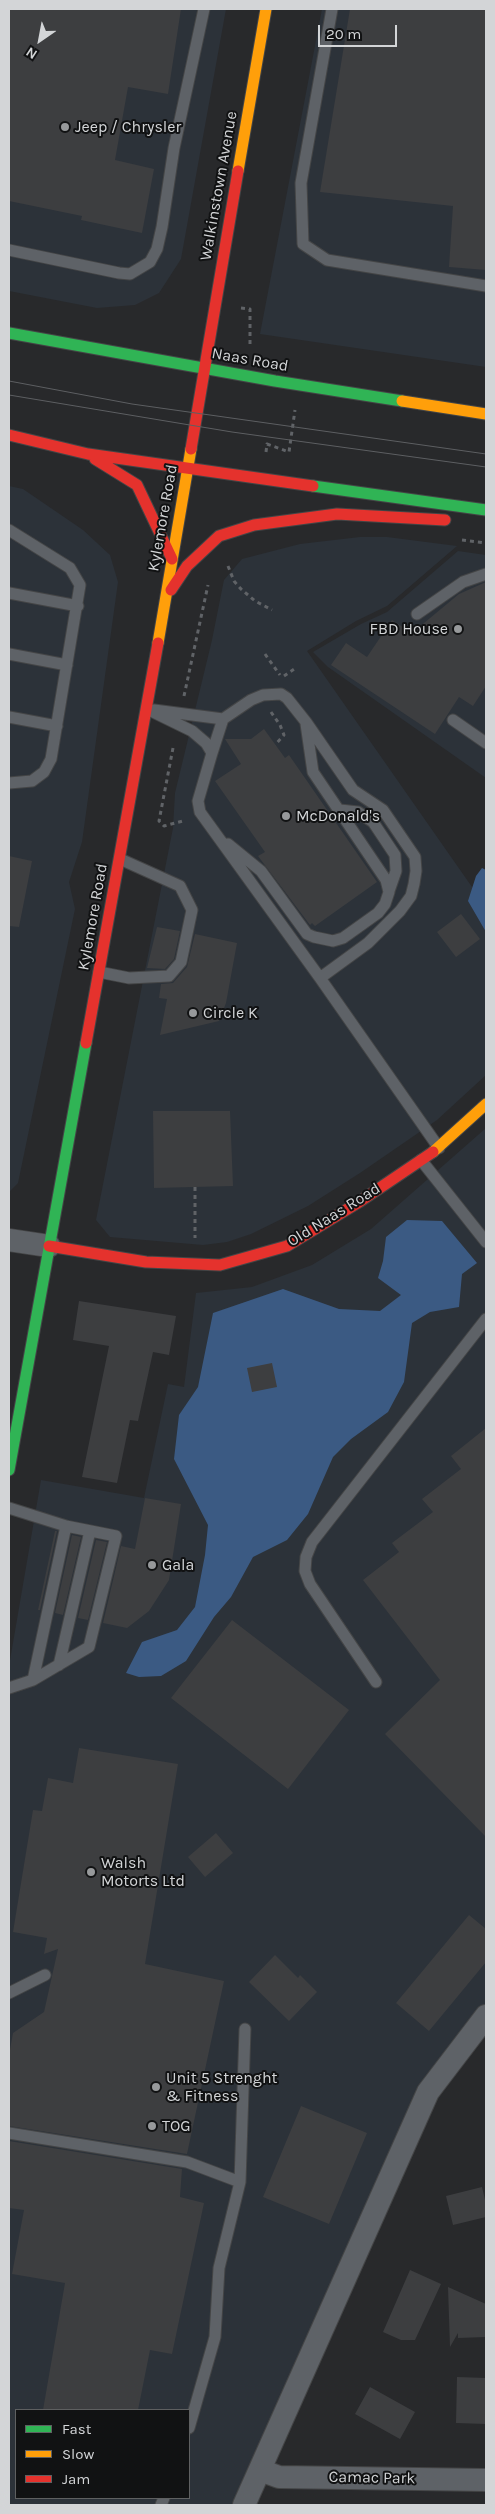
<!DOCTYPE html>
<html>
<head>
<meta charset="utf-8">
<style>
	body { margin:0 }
	#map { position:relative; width:495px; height:2514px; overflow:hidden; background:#28292b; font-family:Karla,sans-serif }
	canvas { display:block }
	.frame { position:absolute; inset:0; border:10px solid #d3d5d7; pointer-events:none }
	.legend { position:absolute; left:15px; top:2409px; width:175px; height:90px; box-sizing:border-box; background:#111213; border:1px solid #5f6061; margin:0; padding:6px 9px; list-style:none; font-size:15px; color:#d3d5d7 }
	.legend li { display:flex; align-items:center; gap:10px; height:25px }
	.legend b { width:25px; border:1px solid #5f6061 }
	.north { position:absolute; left:15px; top:15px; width:50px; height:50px; -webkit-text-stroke:4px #111213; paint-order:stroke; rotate:213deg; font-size:14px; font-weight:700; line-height:20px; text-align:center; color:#d3d5d7 }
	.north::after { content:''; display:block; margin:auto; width:18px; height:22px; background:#d3d5d7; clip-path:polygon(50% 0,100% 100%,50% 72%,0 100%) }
	.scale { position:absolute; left:318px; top:25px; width:79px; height:22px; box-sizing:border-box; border:2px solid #d3d5d7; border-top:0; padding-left:6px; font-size:15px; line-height:18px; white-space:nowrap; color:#d3d5d7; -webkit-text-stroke:4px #111213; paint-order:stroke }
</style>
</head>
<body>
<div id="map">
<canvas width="495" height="2514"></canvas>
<div class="frame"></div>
<ul class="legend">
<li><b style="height:6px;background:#30b455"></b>Fast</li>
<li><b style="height:6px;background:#ff9f0a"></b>Slow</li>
<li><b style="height:6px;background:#e5322d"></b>Jam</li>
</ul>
<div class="north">N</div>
<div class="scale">20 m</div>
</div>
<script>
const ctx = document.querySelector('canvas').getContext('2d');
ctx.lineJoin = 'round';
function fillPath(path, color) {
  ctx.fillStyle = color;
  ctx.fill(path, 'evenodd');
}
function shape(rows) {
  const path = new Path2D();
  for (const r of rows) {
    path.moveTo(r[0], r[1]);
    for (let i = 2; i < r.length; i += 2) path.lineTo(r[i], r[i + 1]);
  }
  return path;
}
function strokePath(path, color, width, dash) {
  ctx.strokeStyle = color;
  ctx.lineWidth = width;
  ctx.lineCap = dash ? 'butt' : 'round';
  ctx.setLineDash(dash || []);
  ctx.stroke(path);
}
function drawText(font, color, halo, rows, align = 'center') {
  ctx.font = font + ' Karla,sans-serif';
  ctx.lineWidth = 4;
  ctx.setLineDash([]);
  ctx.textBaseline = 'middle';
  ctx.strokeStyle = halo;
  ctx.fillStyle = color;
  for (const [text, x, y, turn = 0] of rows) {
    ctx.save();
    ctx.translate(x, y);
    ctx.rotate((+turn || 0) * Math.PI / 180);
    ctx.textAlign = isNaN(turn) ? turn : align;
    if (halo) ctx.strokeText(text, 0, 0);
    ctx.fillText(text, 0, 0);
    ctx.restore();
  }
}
const built = shape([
	[9,9,226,9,181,259,159,293,135,305,97,308,9,291],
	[322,9,486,9,486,367,260,334],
	[9,486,23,489,83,530,110,555,118,582,82,842,69,882,75,909,18,1183,9,1192],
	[360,537,387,537,457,546,387,606,356,621,307,651,486,907,486,1075,437,1120,360,1173,308,1206,251,1234,227,1242,203,1245,110,1237,96,1220,173,828,175,793,212,640,224,580,242,559,300,544],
	[458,551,486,555,486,778,328,667,313,652,361,624,387,612],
	[486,1128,486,2016,428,2092,246,2505,9,2505,9,1666,41,1480,144,1498,168,1384,184,1387,196,1293,252,1287,312,1265,371,1229],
	[16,2410,189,2410,189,2498,16,2498]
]);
const forest = shape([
	[482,868,486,870,486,932,468,901,476,876],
	[407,1220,442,1221,477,1263,462,1274,459,1307,430,1312,412,1323,404,1382,388,1412,351,1439,333,1457,308,1514,287,1540,253,1557,231,1597,214,1617,186,1661,161,1676,139,1677,126,1673,142,1642,177,1630,195,1607,205,1555,208,1525,174,1459,179,1415,198,1387,213,1313,283,1289,339,1309,380,1311,401,1295,378,1278,383,1261,386,1237]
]);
const building = shape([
	[9,9,181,9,168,94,128,87,115,160,154,169,142,233,81,220,82,216,9,201],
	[350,9,486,9,486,270,449,267,453,206,320,192],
	[486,582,486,686,473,706,459,697,435,734,331,665,346,643,367,657,392,620,412,633,459,594],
	[264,729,285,758,289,755,377,882,315,926,312,923,310,925,258,856,265,852,215,781,241,764,225,739,251,739],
	[9,856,32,861,19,927,9,926],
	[461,914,480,939,456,957,437,932],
	[157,927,180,931,174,959,165,969,147,968],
	[195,934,237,943,226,1003,219,1021,160,1035,167,999,159,998,161,984,173,983,187,967],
	[153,1111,230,1111,233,1186,154,1188],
	[79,1301,176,1316,169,1355,153,1352,138,1421,130,1420,117,1483,82,1477,109,1346,73,1340],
	[272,1363,277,1387,252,1392,247,1368],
	[486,1428,486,1837,385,1734,440,1680,363,1580,399,1552,392,1543,433,1512,422,1499,461,1469,451,1456],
	[145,1498,181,1504,169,1580,149,1611,127,1628,103,1623,121,1546,135,1549],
	[55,1531,57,1531,40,1610,38,1610],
	[72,1535,81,1537,63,1615,55,1613],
	[96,1540,107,1542,88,1620,78,1618],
	[232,1620,349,1710,288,1789,171,1698],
	[79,1748,178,1764,145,1964,224,1981,187,2154,9,2126,9,2055,13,2033,44,2012,58,1949,44,1954,47,1938,13,1932,33,1810,42,1811,48,1778,73,1783],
	[216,1833,233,1853,205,1877,188,1857],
	[469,1915,486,1929,486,1962,429,2031,396,2003],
	[275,1955,298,1978,300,1975,317,1992,289,2021,249,1982],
	[301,2106,367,2133,329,2224,263,2197],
	[9,2141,182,2169,180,2197,204,2203,172,2354,150,2350,138,2410,43,2410,65,2283,12,2274,24,2210,9,2208],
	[482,2187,486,2204,486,2217,453,2225,446,2196],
	[410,2270,441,2284,415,2340,401,2340,383,2332],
	[448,2287,486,2304,486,2337,458,2338,458,2333,450,2347],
	[457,2377,486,2378,486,2424,456,2423],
	[370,2387,415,2412,400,2439,355,2414]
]);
const path = shape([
	[241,308,250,309,250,348],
	[266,452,267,444,289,452,295,410],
	[462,540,486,543],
	[228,566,234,581,241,589,255,601,272,610],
	[265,654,280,675],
	[284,676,297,667],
	[184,696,208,585],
	[271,712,280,725,284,735,275,745],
	[173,748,159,821,164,826,183,821],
	[195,1187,195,1238]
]);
const lane = shape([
	[332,9,301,183,303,244,327,260,486,286],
	[9,250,119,273,130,274,150,262,157,249,162,227,174,148,204,9],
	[9,530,70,568,80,585,51,759,44,772,32,781,9,783],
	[9,593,78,606],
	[417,614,463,582,486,574],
	[9,654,67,665],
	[147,709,192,731,206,743,212,753,198,801,200,812,320,978,439,1148],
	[154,710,223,719,251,700,263,695,281,694,287,698,306,722,353,790,383,810,415,857,416,871,414,884,411,896,400,911,368,943,320,978],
	[9,717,57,726],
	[453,720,486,743],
	[212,753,223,719],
	[340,810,358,812,373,822,395,855,396,871,389,891],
	[228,844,261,871,307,934,314,937,333,941,343,938,378,913,385,904,389,892,386,880,313,772,306,724],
	[99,972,129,978,169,976,181,962,192,910,180,886,120,859],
	[421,1160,486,1242],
	[9,1508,66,1526,116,1536,89,1647,33,1680,9,1688],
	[59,1665,90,1531],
	[33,1680,66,1526],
	[376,1682,310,1584,305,1571,306,1557,312,1542,486,1319],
	[9,1993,45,1975],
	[9,2133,187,2162,240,2182],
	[189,2428,215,2337,219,2268,240,2182,245,2029],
	[161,2505,164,2498]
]);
const street = shape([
	[9,1240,49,1246],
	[260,2470,279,2477,486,2480],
	[244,2505,428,2092,486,2016]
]);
const fast = shape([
	[9,333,275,381,402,401],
	[313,486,486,510],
	[9,1470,86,1043]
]);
const slow = shape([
	[238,171,266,9],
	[402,401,486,414],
	[158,643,191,449],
	[433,1152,486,1104]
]);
const jam = shape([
	[9,435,88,454,313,486],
	[191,449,238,171],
	[95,459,137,485,172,559],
	[171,590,187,566,219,536,254,525,337,514,445,520],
	[86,1043,158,643],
	[49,1246,146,1262,220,1265,287,1246,359,1202,433,1152]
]);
const tram = shape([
	[9,381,132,404,486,454],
	[9,395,232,432,486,467]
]);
const markers = [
	[65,127,5,"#97999b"],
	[458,629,5,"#97999b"],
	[286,816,5,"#97999b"],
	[193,1013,5,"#97999b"],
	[152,1565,5,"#97999b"],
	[91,1872,5,"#97999b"],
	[156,2087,5,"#97999b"],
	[152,2126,5,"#97999b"]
];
const poiNames = [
	["Jeep / Chrysler",75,127],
	["FBD House",448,629,"right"],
	["McDonald's",296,816],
	["Circle K",203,1013],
	["Gala",162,1565],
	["Walsh",101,1863],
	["Motorts Ltd",101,1881],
	["Unit 5 Strenght",166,2078],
	["& Fitness",166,2096],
	["TOG",162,2126]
];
const streetNames = [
	["Walkinstown Avenue",219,186,-80],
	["Naas Road",250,360,10],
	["Kylemore Road",163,518,-80],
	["Kylemore Road",93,917,-80],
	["Old Naas Road",334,1215,-32],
	["Camac Park",372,2478,1]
];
fillPath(built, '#2c3239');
fillPath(forest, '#3b5a83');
fillPath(building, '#3d3e40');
strokePath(lane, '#444546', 13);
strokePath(street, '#444546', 24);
strokePath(fast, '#444546', 13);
strokePath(slow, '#444546', 13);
strokePath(jam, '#444546', 13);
strokePath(path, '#606367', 3, [4, 4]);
strokePath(lane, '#5e6267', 11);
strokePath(street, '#5e6267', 22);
strokePath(fast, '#30b455', 11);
strokePath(slow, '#ff9f0a', 11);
strokePath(jam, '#e5322d', 11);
strokePath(tram, '#5d5f62', 1);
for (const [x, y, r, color] of markers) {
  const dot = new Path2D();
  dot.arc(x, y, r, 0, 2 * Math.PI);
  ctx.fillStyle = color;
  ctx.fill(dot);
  strokePath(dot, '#111213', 2);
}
drawText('16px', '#d3d5d7', '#111213', poiNames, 'left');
drawText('16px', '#d3d5d7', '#111213', streetNames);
</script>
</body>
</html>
